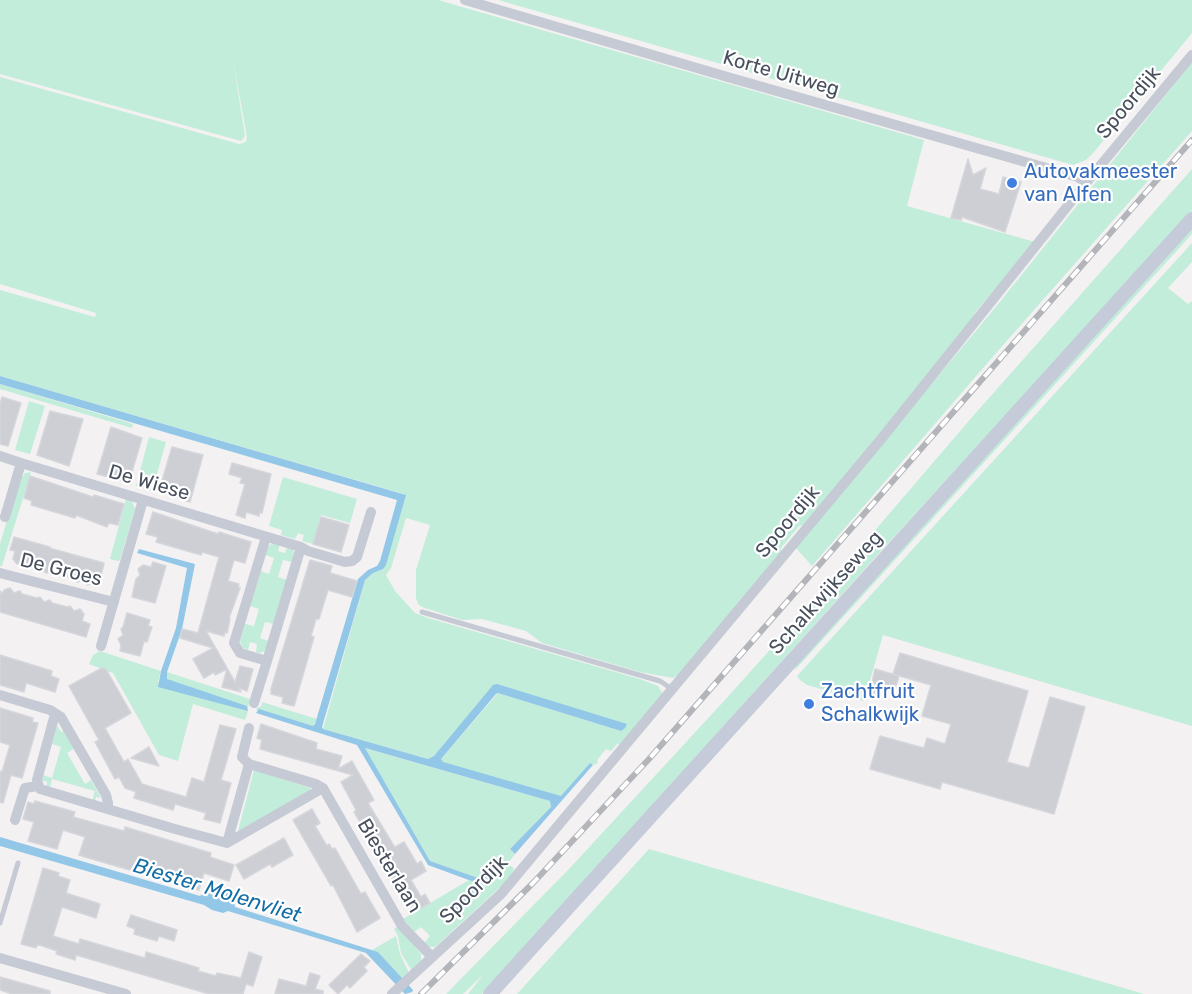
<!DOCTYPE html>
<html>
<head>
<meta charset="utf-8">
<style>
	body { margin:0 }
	canvas { display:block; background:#f3f1f1 }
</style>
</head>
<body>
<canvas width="1192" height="994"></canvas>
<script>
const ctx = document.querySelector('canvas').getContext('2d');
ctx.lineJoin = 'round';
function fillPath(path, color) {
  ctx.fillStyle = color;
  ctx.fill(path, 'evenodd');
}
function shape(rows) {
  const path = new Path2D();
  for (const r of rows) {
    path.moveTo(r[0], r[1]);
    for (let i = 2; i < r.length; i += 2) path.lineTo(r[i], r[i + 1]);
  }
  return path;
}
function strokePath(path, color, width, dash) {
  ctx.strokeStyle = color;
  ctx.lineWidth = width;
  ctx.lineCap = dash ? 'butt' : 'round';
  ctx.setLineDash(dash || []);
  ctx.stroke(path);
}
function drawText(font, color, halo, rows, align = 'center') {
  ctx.font = font + ' Rubik,sans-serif';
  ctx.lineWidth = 4.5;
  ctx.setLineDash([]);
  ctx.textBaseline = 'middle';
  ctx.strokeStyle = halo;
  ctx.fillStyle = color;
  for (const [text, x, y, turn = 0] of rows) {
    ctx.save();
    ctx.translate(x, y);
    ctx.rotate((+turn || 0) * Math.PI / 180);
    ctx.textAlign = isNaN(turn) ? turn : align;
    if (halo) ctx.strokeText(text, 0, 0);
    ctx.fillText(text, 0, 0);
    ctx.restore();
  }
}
const green = shape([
	[0,0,438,0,924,140,907,206,1035,242,974,314,975,320,804,525,799,526,781,548,781,553,680,674,673,678,640,672,542,643,526,631,482,619,462,620,422,607,418,604,416,598,416,570,430,525,406,518,391,568,386,575,395,591,415,613,428,618,640,679,658,686,663,694,622,744,617,744,611,751,606,749,597,760,598,763,593,765,590,764,562,796,556,795,443,763,441,759,498,693,621,731,493,686,434,756,428,759,323,729,365,580,373,573,383,569,404,494,0,376,0,290,95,317,96,313,0,284,0,77,239,144,246,142,247,137,233,60,245,136,241,141,0,74],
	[498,0,1192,0,1192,33,1094,152,1086,160,1073,165],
	[1192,62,1192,131,997,352,812,566,795,547,995,308],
	[1192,169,1192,212,881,551,482,994,468,994,483,975,463,994,446,994,569,869,724,701,829,584,973,416],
	[1192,229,1192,234,795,670,797,664],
	[1192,243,1192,262,1168,288,1188,304,1192,301,1192,726,883,635,864,701,807,685,800,680,797,676],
	[0,384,133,424,132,428,0,389],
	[29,401,45,406,30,454,15,450],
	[149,437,166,442,152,491,136,486],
	[31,472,2,566,0,566,0,544,8,517,21,479,25,473],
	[283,477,357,499,350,523,321,515,313,544,302,541,304,535,298,533,295,539,281,535,282,530,269,526],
	[126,499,132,501,135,509,120,560,118,561,110,559],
	[272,543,280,544,278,551,285,553,287,546,293,549,294,554,292,562,283,560,278,577,287,580,274,624,265,622,260,638,269,641,266,650,260,653,256,652,257,644,250,642,248,650,243,648,240,641,245,624,254,626,259,609,250,606,261,571,269,574,274,558,265,555,268,547],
	[100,651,161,671,158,682,248,711,245,720,193,704,178,761,159,755,113,673,89,664,93,655],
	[167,672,250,699,248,708,247,706,169,681,166,676],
	[262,702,317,719,313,726,256,710,258,707,261,707],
	[57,725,61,732,66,730,75,748,67,753,85,784,91,780,101,798,96,797,95,801,92,801,95,791,52,779,50,788,46,787,47,782,42,780,43,775,52,778,61,747,52,744],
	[364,748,550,801,551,807,510,849,515,854,508,863,514,869,509,879,435,947,428,947,424,943,430,936,421,927,414,932,403,919,469,880,477,883,451,912,500,860,481,879,430,861],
	[254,770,311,788,307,793,238,831],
	[649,849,1144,994,517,994],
	[398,926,421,954,421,962,412,971,401,953,398,936,394,929],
	[396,936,400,954,409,973,402,979,378,952,372,950]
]);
const water = shape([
	[0,376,406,495,386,565,383,569,373,573,365,580,322,727,323,729,428,759,434,756,493,685,497,684,627,724,625,728,621,731,498,693,496,694,441,759,443,762,561,796,590,763,593,765,515,854,510,849,551,807,550,801,365,748,430,861,481,879,500,860,504,862,505,865,453,914,451,910,477,883,428,865,357,745,256,713,259,709,313,726,315,724,358,579,368,570,377,566,380,561,397,500,0,384],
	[139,549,195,564,182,629,167,672,167,679,247,706,248,711,158,687,161,671,176,628,187,568,137,553],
	[0,837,200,896,213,885,224,886,232,892,235,907,378,952,413,990,412,992,405,994,403,992,366,953,228,911,223,913,212,910,204,905,0,846]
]);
const building = shape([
	[968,159,973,175,986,168,980,189,999,194,1003,177,1021,182,1005,232,962,217,961,220,951,218,968,159],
	[2,397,21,403,8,446,0,444,0,404,2,397],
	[50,411,83,419,69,466,37,455,50,411],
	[111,427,142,438,129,482,97,474,111,427],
	[172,447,203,455,190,502,159,491,172,447],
	[232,463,271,474,262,513,260,512,259,516,246,512,245,518,236,515,245,484,240,483,242,478,229,474,232,463],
	[30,476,93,497,94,495,124,504,118,525,109,523,107,527,76,515,75,518,31,505,32,501,24,498,30,476],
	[153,512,218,534,219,532,251,542,245,563,234,560,228,581,239,584,238,587,240,588,229,618,230,619,227,633,225,632,224,636,206,631,235,682,240,666,253,669,247,691,239,688,241,692,222,687,227,669,215,675,214,672,204,678,193,659,213,648,180,638,182,629,198,633,219,557,202,552,201,555,156,542,158,537,146,534,153,512],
	[321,517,349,525,341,552,313,544,321,517],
	[14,537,50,547,49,548,104,563,101,576,95,575,93,583,87,585,83,580,77,582,75,579,60,575,57,576,53,571,47,573,34,567,27,567,23,562,17,564,13,559,15,551,10,550,14,537],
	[310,560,332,566,330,573,357,581,352,597,328,590,319,619,316,619,311,636,314,637,294,706,282,703,283,697,271,694,271,689,310,560],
	[153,562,166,566,155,603,132,597,136,579,140,575,138,569,143,565,151,567,153,562],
	[10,588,14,593,20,591,22,594,37,598,40,597,44,602,50,600,52,603,67,607,70,606,74,611,80,609,84,614,82,621,90,624,86,637,0,612,0,591,3,593,4,590,10,588],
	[127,613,150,620,148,626,152,627,147,642,144,641,140,656,120,651,121,645,118,639,123,635,121,629,123,627,127,613],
	[900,653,1028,691,1007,762,1029,768,1050,697,1085,707,1054,814,942,782,940,789,870,769,880,736,924,748,927,738,945,744,951,724,922,716,931,685,893,674,900,653],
	[0,655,52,671,51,676,59,679,55,692,26,683,24,692,0,685,0,655],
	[102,668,106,669,131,713,105,728,124,762,128,759,142,784,186,797,192,778,204,782,220,725,236,729,221,780,231,783,220,823,204,819,206,813,175,804,173,810,134,798,136,792,125,788,119,777,115,779,95,742,99,740,69,686,102,668],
	[875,669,899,676,895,689,884,686,883,691,880,690,878,695,870,692,875,669],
	[0,708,33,718,32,722,38,723,22,778,11,775,3,803,0,802,0,771,2,772,10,745,0,742,0,708],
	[261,724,317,743,316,749,342,756,338,769,352,761,374,800,368,803,394,846,395,847,404,842,417,864,421,861,426,871,411,880,421,897,425,894,430,903,421,908,418,903,412,907,398,882,395,883,381,859,379,860,371,845,373,844,354,812,356,810,341,782,353,775,260,749,262,740,257,738,261,724],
	[149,747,159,766,131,758,149,747],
	[35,801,75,812,73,817,124,831,125,827,211,853,210,857,234,865,229,881,204,873,199,890,85,857,79,855,85,837,63,830,57,849,28,841,34,822,23,819,28,802,34,804,35,801],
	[312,809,320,823,315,826,327,846,329,844,332,849,335,848,361,894,365,892,380,918,357,932,333,885,331,886,293,820,312,809],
	[284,838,293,855,272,867,270,864,244,879,236,865,284,838],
	[43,868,59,873,58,876,70,880,66,893,100,904,96,918,62,907,53,936,79,944,80,939,145,958,146,952,199,968,198,971,216,976,217,973,241,978,249,952,262,957,253,986,246,984,243,994,209,994,76,955,75,960,56,954,57,951,37,944,36,948,21,944,43,868],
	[131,915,177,930,174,941,159,936,157,941,134,934,135,929,127,926,131,915],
	[361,954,370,961,364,967,367,971,350,988,347,985,338,994,329,985,361,954],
	[310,973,320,976,315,989,323,991,323,994,275,994,279,979,306,986,310,973],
	[0,977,50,991,50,994,12,994,0,990,0,977]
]);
const lane = shape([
	[422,612,660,681,672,689],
	[0,923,18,863]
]);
const street = shape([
	[465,0,731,78,1078,177,1086,183],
	[0,456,21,463,5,517],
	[21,463,301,547,308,551,345,562,352,561,357,557,371,512],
	[266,537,234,643,240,653,267,661,301,547],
	[0,573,114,602],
	[101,646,143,500],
	[0,695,50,710,61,717,106,795,108,803,108,809],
	[254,703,267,661],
	[55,714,37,780,40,789,175,829,227,843,323,788],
	[249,728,242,757,249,764],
	[15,820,25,788,38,786],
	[227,843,249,764,316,784,323,788,402,926,432,957],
	[0,958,126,994],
	[392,994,501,894,882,438,1086,183,1192,55]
]);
const secondary = shape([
	[490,994,1192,219]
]);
const rail = shape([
	[421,994,533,883,649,759,1192,140]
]);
const markers = [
	[1012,183,6,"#3f7fe0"],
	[809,704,6,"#3f7fe0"]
];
const streetNames = [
	["Korte Uitweg",781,74,16],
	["Spoordijk",1129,103,-50],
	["De Wiese",149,483,16],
	["Spoordijk",788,522,-50],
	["De Groes",61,570,14],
	["Schalkwijkseweg",826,593,-48],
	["Biesterlaan",389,866,59],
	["Spoordijk",474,890,-45]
];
const shopNames = [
	["Autovakmeester",1024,172],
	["van Alfen",1024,195],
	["Zachtfruit",821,692],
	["Schalkwijk",821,715]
];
const waterNames = [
	["Biester Molenvliet",217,891,17]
];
fillPath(green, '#c2eddb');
fillPath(water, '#92c7e8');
fillPath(building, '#cecfd5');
strokePath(building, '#d5d6dc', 1.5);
strokePath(lane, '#c5cad4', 5);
strokePath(street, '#c5cad4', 10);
strokePath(secondary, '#c5cbd8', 14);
strokePath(rail, '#b3b5ba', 6);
strokePath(rail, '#fff', 4, [11]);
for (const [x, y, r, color] of markers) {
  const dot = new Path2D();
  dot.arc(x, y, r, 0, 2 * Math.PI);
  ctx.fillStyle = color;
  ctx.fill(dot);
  strokePath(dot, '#fff', 2);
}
drawText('20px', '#49505d', '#fff', streetNames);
drawText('20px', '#366cbe', '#fff', shopNames, 'left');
drawText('italic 21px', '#156da5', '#fff', waterNames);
</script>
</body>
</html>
